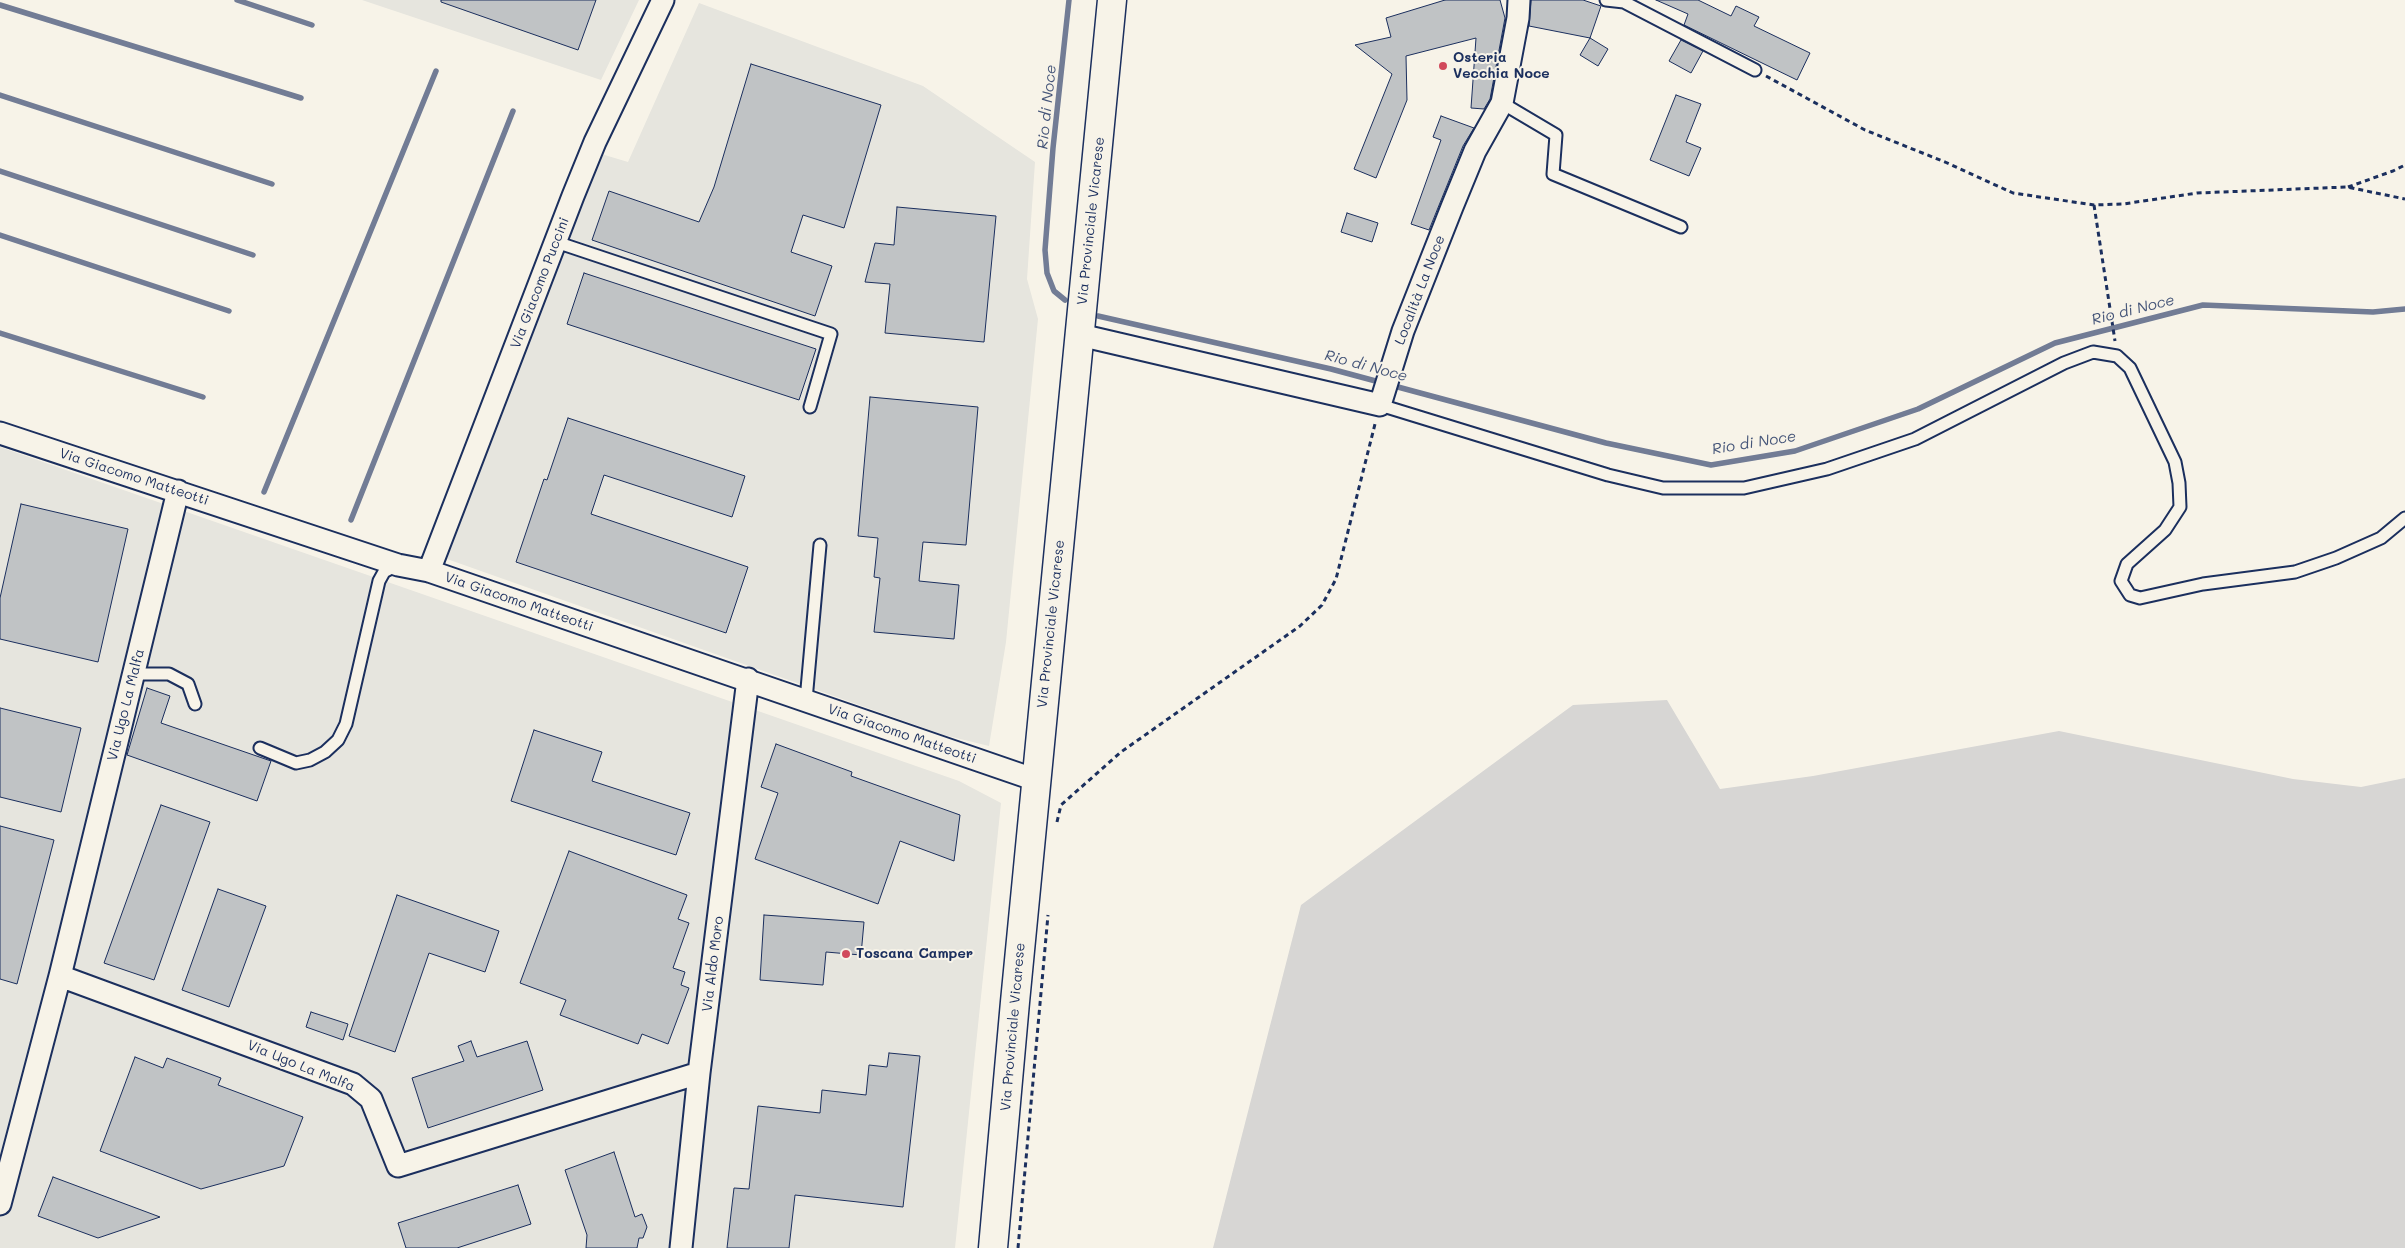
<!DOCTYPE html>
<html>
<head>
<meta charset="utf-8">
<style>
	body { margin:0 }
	canvas { display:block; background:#f7f3e8 }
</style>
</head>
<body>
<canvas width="2405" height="1248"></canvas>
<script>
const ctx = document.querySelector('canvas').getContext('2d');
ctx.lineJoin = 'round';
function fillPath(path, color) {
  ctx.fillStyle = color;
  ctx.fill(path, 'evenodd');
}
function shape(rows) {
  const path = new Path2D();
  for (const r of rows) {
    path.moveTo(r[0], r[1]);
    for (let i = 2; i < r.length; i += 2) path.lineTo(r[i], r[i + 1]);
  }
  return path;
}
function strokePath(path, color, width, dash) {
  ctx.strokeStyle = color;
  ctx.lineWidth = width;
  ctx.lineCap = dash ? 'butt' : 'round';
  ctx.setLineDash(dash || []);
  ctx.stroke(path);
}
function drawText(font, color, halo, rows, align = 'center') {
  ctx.font = font + ' Mali,sans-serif';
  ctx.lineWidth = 4;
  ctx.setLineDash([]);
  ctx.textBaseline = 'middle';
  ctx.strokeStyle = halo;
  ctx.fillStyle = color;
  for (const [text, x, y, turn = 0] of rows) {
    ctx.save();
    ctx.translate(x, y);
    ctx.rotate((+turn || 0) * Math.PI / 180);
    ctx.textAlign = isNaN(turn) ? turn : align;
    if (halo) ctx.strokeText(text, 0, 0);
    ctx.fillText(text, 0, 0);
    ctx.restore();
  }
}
const built = shape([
	[362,0,639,0,601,80],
	[699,3,923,86,1035,162,1027,279,1038,319,1006,642,989,746,944,735,447,559,598,153,628,162],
	[0,447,959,781,1001,803,955,1248,0,1248]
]);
const green = shape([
	[1667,700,1720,789,1813,776,2059,731,2293,779,2361,787,2405,778,2405,1248,1213,1248,1301,905,1573,705]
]);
const stream = shape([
	[237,0,312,25],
	[0,5,301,98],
	[0,95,272,184],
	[0,171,253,255],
	[0,235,229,311],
	[1065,300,1054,291,1047,273,1045,250,1053,148,1069,0],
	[1098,316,1331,369,1606,443,1711,465,1795,451,1918,409,2055,343,2203,305,2373,312,2405,309],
	[0,333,203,397],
	[264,492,436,71],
	[351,520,513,111]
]);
const building = shape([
	[441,0,596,0,578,50,441,2,441,0],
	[1445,0,1500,0,1505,18,1490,99,1484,109,1471,108,1476,38,1406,56,1407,100,1376,178,1354,169,1392,74,1355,45,1391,37,1386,18,1445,0],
	[1531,0,1583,0,1601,6,1590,38,1529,26,1531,0],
	[1656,0,1698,0,1731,16,1736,6,1759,17,1754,26,1810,53,1797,80,1684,25,1688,14,1656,0],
	[1590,38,1608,49,1598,66,1580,55,1590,38],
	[1681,40,1703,51,1691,73,1669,61,1681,40],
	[751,64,881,105,844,228,803,215,791,252,832,266,815,316,592,240,609,191,699,222,714,187,751,64],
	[1676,95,1701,104,1686,142,1701,148,1689,176,1650,160,1676,95],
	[1441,116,1474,128,1463,146,1429,230,1411,224,1441,140,1433,137,1441,116],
	[897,207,996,216,984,342,885,333,890,284,865,282,875,243,894,245,897,207],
	[1347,213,1378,223,1372,242,1341,232,1347,213],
	[584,273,816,349,799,400,567,324,584,273],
	[870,397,978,407,966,545,923,542,919,581,959,585,954,639,874,632,880,578,874,577,878,538,858,536,870,397],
	[568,418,745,476,732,517,604,475,591,514,748,567,726,633,516,562,544,479,547,480,568,418],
	[21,504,128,529,98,662,0,639,0,598,21,504],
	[147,688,170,696,161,723,271,761,257,801,127,755,147,688],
	[0,708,81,728,61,812,0,797,0,708],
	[534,730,602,752,592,781,690,813,676,855,511,801,534,730],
	[776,744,852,772,851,776,960,815,954,861,900,841,878,904,755,859,778,793,761,787,776,744],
	[161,805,210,822,154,980,104,963,161,805],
	[0,826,54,840,17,984,0,979,0,826],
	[569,851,687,895,678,919,689,923,673,968,685,972,681,985,689,988,668,1044,642,1034,638,1044,560,1015,566,1000,520,983,569,851],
	[218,889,266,906,229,1007,182,990,218,889],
	[397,895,499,931,485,972,429,953,395,1052,349,1036,397,895],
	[764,915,864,922,861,955,826,952,823,985,760,980,764,915],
	[311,1012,348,1024,343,1040,306,1027,311,1012],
	[471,1041,477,1057,527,1041,543,1090,428,1128,412,1078,464,1061,458,1046,471,1041],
	[889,1053,920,1056,903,1207,795,1195,789,1248,727,1248,734,1188,749,1189,758,1106,820,1113,822,1090,866,1095,869,1065,887,1067,889,1053],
	[135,1057,163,1068,167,1058,221,1078,218,1085,303,1117,284,1166,201,1189,100,1151,135,1057],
	[614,1152,635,1217,642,1214,647,1227,643,1238,639,1238,637,1248,586,1248,587,1235,565,1170,614,1152],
	[53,1177,160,1217,98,1238,38,1216,53,1177],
	[518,1185,531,1224,457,1248,406,1248,398,1223,518,1185]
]);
const path = shape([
	[1766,76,1865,130,1945,162,2013,193,2094,205,2123,204,2197,193,2347,187,2405,199],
	[2348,187,2393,171,2405,165],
	[2094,205,2115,341],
	[1057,822,1061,805,1121,752,1300,626,1322,605,1336,579,1375,424],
	[1018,1248,1048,915]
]);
const lane = shape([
	[1606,0,1624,2,1755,70],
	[1502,103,1556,135,1553,174,1681,227],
	[556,242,831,334,810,407],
	[1380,405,1608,475,1663,488,1744,488,1827,469,1915,439,2064,363,2093,352,2117,356,2130,368,2175,462,2179,483,2180,507,2165,530,2127,564,2121,581,2130,595,2140,598,2203,584,2295,572,2336,558,2381,538,2405,518],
	[133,674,169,674,188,684,195,704],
	[806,700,820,545],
	[260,748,296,763,310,760,325,752,338,740,346,724,379,581,384,572,397,565]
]);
const street = shape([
	[1080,335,1380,405,1403,331,1452,207,1475,151,1502,103,1518,18,1519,0],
	[0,433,398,565,429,571,1036,780],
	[429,571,573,196,595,142,663,0],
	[60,976,178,491],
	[0,1204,60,976,353,1084,371,1099,398,1166,699,1073],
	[681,1248,699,1073,748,679]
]);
const secondary = shape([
	[993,1248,1015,1002,1112,0]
]);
const markers = [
	[1443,66,5,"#d1495b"],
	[846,954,5,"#d1495b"]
];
const poiNames = [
	["Osteria",1453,58],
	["Vecchia Noce",1453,74],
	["Toscana Camper",856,954]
];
const streetNames = [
	["Via Provinciale Vicarese",1091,221,-84],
	["Via Giacomo Puccini",540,283,-69],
	["Località La Noce",1420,290,-69],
	["Via Giacomo Matteotti",134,477,18],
	["Via Giacomo Matteotti",519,602,19],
	["Via Provinciale Vicarese",1051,624,-84],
	["Via Ugo La Malfa",126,705,-76],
	["Via Giacomo Matteotti",902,734,19],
	["Via Aldo Moro",713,964,-83],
	["Via Provinciale Vicarese",1013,1027,-85],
	["Via Ugo La Malfa",301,1066,22]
];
const waterNames = [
	["Rio di Noce",1047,107,-84],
	["Rio di Noce",2133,310,-14],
	["Rio di Noce",1366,366,15],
	["Rio di Noce",1754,443,-9]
];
fillPath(built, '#e6e5de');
fillPath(green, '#d7d6d4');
strokePath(stream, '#727c95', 5.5);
fillPath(building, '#c0c3c5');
strokePath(building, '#1b2f5e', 1);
strokePath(lane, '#1b2f5e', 15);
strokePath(street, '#1b2f5e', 25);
strokePath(secondary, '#1b2f5e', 31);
strokePath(path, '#1b2f5e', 3, [5, 4]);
strokePath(lane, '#f7f3e8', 11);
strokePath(street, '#f7f3e8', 21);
strokePath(secondary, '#f7f3e8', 28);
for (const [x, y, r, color] of markers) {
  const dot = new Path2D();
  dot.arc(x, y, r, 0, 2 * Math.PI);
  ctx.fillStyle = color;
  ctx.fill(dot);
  strokePath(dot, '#f7f3e8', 2);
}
drawText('bold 14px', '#1b2f5e', '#f7f3e8', poiNames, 'left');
drawText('14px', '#1b2f5e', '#f7f3e8', streetNames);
drawText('italic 15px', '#465679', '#f7f3e8', waterNames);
</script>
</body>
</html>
